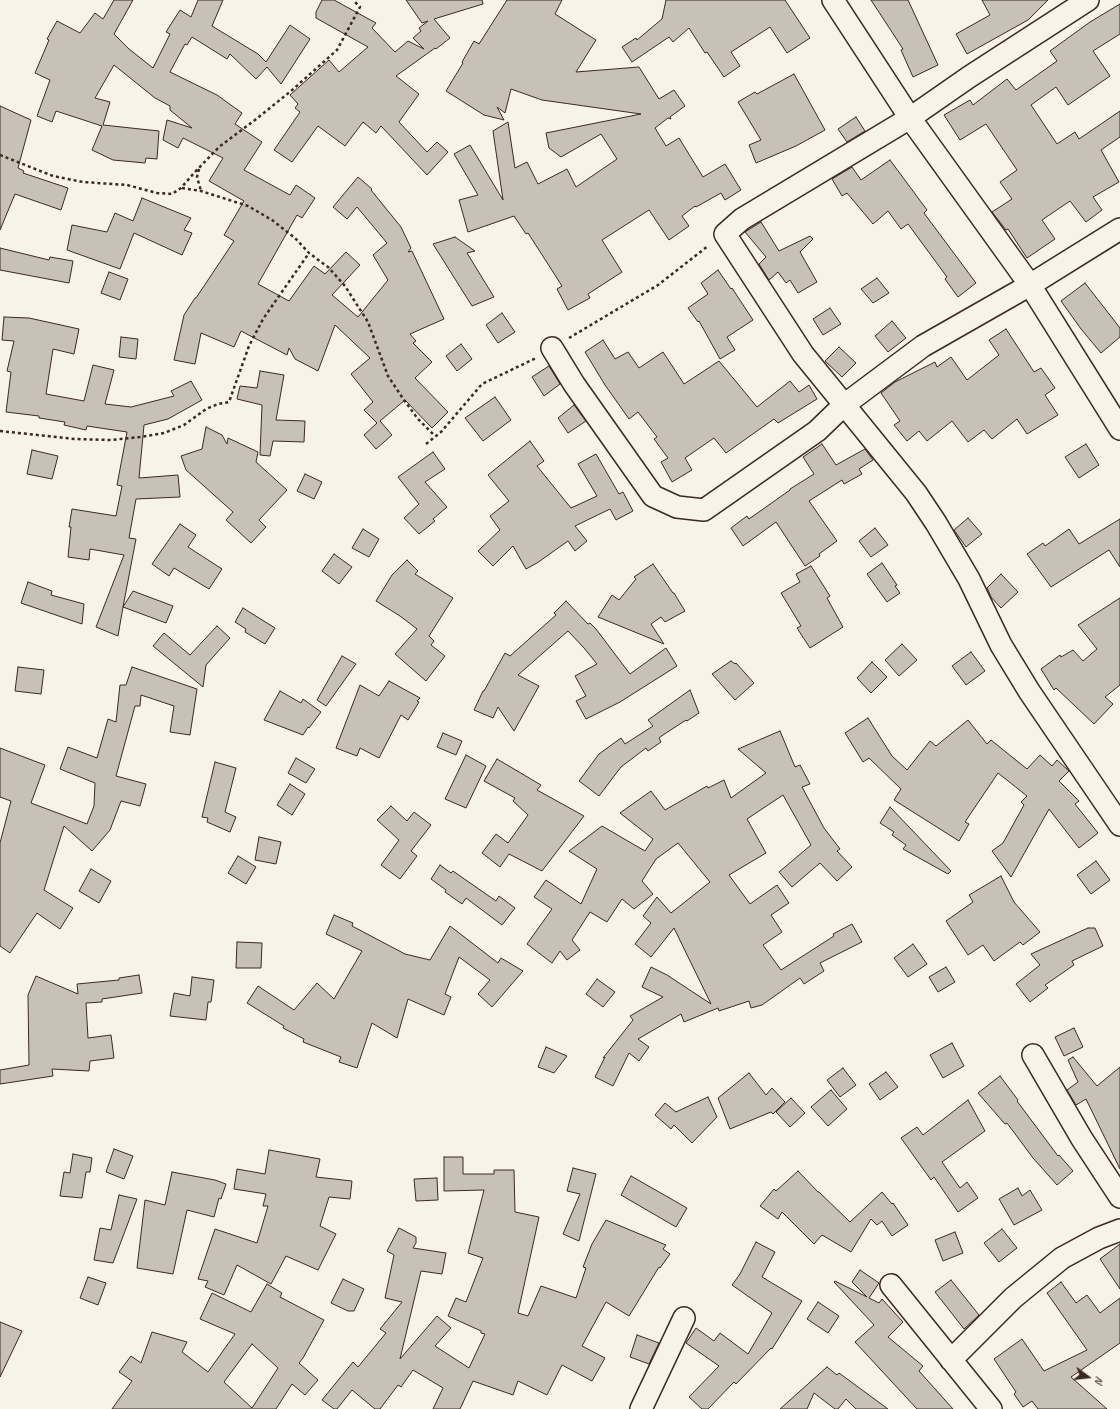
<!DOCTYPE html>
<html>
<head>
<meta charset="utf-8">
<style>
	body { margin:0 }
	#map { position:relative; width:1120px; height:1409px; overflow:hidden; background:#f7f3e8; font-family:Caveat,sans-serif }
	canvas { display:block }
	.north { position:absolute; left:1068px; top:1357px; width:40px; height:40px; -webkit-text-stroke:3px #f7f3e8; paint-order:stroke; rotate:105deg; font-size:11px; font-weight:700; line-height:16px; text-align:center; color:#3b2a1e }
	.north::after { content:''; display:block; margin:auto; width:14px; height:18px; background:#3b2a1e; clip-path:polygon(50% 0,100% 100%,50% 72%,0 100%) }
</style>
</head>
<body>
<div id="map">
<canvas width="1120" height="1409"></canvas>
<div class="north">N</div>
</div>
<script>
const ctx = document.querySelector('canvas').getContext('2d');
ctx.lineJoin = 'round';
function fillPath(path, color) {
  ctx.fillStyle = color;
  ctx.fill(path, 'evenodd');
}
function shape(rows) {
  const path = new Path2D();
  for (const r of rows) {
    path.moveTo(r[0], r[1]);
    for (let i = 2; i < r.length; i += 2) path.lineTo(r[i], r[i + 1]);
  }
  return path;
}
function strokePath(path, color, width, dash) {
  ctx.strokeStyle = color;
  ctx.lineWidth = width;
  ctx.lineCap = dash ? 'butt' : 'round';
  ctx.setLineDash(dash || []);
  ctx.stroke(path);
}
const building = shape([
	[114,0,133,0,114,34,129,49,153,68,170,34,166,32,180,10,191,17,198,0,223,0,212,26,258,54,266,62,290,25,310,39,281,84,267,67,256,79,230,54,227,59,192,37,187,45,185,44,170,72,217,95,242,113,235,124,262,142,244,170,290,195,296,185,315,198,302,218,297,215,258,284,289,301,314,266,325,274,346,252,360,265,332,295,358,317,388,280,373,255,387,243,357,207,347,219,333,207,358,177,372,189,371,190,401,227,411,248,408,252,412,251,444,319,410,334,416,341,413,343,432,362,415,378,448,412,432,428,405,400,380,421,392,435,376,449,364,435,377,423,364,410,373,402,351,374,370,358,335,325,318,371,295,359,289,348,287,355,241,331,234,347,201,333,195,364,174,360,184,315,195,298,196,298,234,241,224,235,244,201,209,181,223,158,183,138,178,148,163,140,167,120,192,128,170,110,170,106,155,98,114,65,95,98,110,102,103,125,159,131,157,159,146,158,145,163,113,160,92,150,102,126,56,111,52,122,37,116,50,80,35,73,49,40,47,39,57,21,80,33,95,13,103,19,114,0],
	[322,0,334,0,376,23,372,28,395,52,408,41,424,49,413,38,421,31,419,28,428,21,422,23,406,0,482,0,483,4,434,19,450,38,436,49,435,48,396,76,419,94,399,122,427,152,437,142,448,152,427,175,381,126,376,133,363,122,345,146,318,126,292,162,274,150,300,112,295,108,298,104,290,95,329,60,339,72,368,47,316,18,316,12,322,0],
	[507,0,562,0,555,14,596,40,576,72,639,67,659,99,674,90,685,106,670,117,671,119,668,118,655,128,666,146,679,138,703,177,725,164,741,190,725,200,721,193,696,207,695,206,682,216,689,226,669,240,649,210,602,240,622,272,588,294,590,298,568,310,557,289,562,286,528,233,526,234,514,216,468,232,459,200,478,195,454,154,470,145,503,200,493,131,508,122,515,168,527,162,538,184,567,169,576,187,617,159,601,134,561,157,549,148,546,133,641,114,542,100,511,89,505,113,497,107,504,120,484,115,446,91,463,63,462,62,474,41,479,44,507,0],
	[666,0,785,0,810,38,787,53,770,27,731,52,740,66,724,77,707,52,705,53,689,28,673,42,669,37,632,62,622,47,636,38,637,40,662,19,666,0],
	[871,0,908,0,938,65,913,77,901,50,903,49,871,0],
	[982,0,1048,0,1028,20,967,54,956,34,990,15,982,0],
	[1120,4,1120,34,1093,51,1110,76,1068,105,1056,87,1031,105,1057,144,1075,132,1079,139,1120,111,1120,137,1101,150,1119,182,1093,197,1102,210,1086,222,1070,201,1042,220,1055,239,1027,258,1008,229,1006,230,992,212,1012,199,1000,182,1017,170,986,124,960,140,944,115,970,100,973,105,1007,79,1016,90,1057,61,1050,51,1090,22,1120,4],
	[794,74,825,130,796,146,756,163,749,145,761,140,738,102,755,92,757,94,794,74],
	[0,106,31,120,18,168,24,171,23,173,68,188,61,210,15,194,0,230,0,106],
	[856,117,865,131,847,142,838,129,856,117],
	[890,160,927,210,924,213,976,283,958,297,945,279,947,277,908,224,901,229,888,211,873,224,847,193,842,196,832,179,852,167,861,180,890,160],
	[142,198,191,218,184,230,192,233,182,255,134,233,120,269,67,250,72,225,107,232,115,213,133,221,142,198],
	[761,222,779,251,810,236,813,239,800,252,817,282,798,293,790,280,786,283,778,272,769,280,759,264,766,257,745,232,761,222],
	[455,237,475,251,467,253,494,297,472,306,433,244,455,237],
	[0,248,49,260,50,257,73,261,69,283,0,270,0,248],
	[718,270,731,289,732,288,753,320,727,337,735,350,720,359,699,321,698,322,688,308,708,294,701,283,718,270],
	[109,272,128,279,120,300,101,293,109,272],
	[877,278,889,293,873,303,861,289,877,278],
	[1085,283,1120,328,1120,337,1101,353,1081,329,1061,301,1085,283],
	[830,308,841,324,823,335,813,319,830,308],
	[502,313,515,332,498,343,486,325,502,313],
	[4,317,29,318,79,329,74,354,53,349,46,394,84,401,93,365,114,370,105,404,131,407,174,396,171,391,191,381,202,400,168,419,144,425,139,478,178,475,180,497,136,499,129,538,136,539,123,607,133,591,173,606,166,623,123,607,118,636,96,627,124,555,90,549,89,560,68,557,71,527,69,527,72,509,116,516,122,486,117,485,127,432,87,426,86,430,64,425,65,422,39,418,39,416,6,412,11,372,7,371,14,341,2,340,4,317],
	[892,321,906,338,888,352,875,336,892,321],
	[1006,329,1034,372,1041,368,1055,388,1045,395,1058,415,1027,434,1017,419,992,439,984,430,968,442,952,421,927,441,919,431,907,441,894,425,900,421,881,393,895,382,935,362,937,367,951,357,967,380,999,355,989,340,1006,329],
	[121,337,138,339,136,359,119,357,121,337],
	[603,340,615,359,628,352,639,368,663,352,684,384,719,361,757,407,790,381,799,392,809,385,817,399,778,423,774,419,726,453,714,438,685,458,692,470,672,482,661,462,668,458,654,439,657,437,638,412,629,419,605,385,585,352,603,340],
	[461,344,472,359,457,371,446,356,461,344],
	[839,347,856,363,842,377,825,361,839,347],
	[549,366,560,384,544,396,532,377,549,366],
	[260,371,284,375,276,420,305,421,304,442,273,441,270,456,260,455,262,405,237,399,240,386,257,388,260,371],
	[495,397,511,420,483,441,465,418,495,397],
	[574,405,586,421,568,433,558,418,574,405],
	[206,427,222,435,227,444,228,438,258,452,256,462,287,490,259,520,266,527,251,543,226,520,233,512,186,470,181,456,202,449,206,427],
	[530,441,544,461,537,466,571,508,597,496,578,464,596,454,619,494,623,492,633,511,616,520,610,509,575,526,587,541,575,551,568,541,537,563,526,569,513,546,493,566,478,551,500,530,490,516,509,501,488,475,530,441],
	[822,444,836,465,865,449,873,460,859,469,862,474,844,484,842,480,809,501,837,541,819,554,820,556,805,566,776,522,743,546,731,528,747,516,749,519,790,490,790,489,814,474,803,457,822,444],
	[1086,444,1099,465,1079,478,1065,457,1086,444],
	[32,450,58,456,52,479,27,474,32,450],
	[433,452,445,469,425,482,447,507,433,519,435,521,419,534,404,518,419,504,398,477,433,452],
	[305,474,322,482,314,499,297,491,305,474],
	[968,518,982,534,966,547,954,530,968,518],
	[1120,519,1120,567,1109,550,1051,587,1027,554,1043,543,1045,546,1069,529,1079,544,1120,519],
	[180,524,196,535,188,547,222,569,209,589,174,568,169,576,152,564,180,524],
	[875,528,888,545,871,557,859,541,875,528],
	[363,529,379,539,369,557,352,548,363,529],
	[334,554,352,567,339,584,322,571,334,554],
	[407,560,418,571,415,574,453,598,429,636,434,641,431,645,445,656,426,681,395,654,417,629,400,616,376,601,392,575,407,560],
	[882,563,897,585,895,586,900,593,887,602,867,574,882,563],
	[653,564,673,593,674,593,685,611,665,622,661,617,651,624,664,644,598,617,612,595,619,600,636,579,634,577,653,564],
	[811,566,830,596,827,598,843,627,810,648,797,628,801,626,781,593,800,582,796,574,811,566],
	[1001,574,1018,592,1001,608,991,597,987,588,1001,574],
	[28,582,52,591,51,595,84,604,82,624,21,603,28,582],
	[1120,598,1120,685,1105,697,1113,704,1094,724,1056,688,1054,690,1041,669,1060,655,1061,657,1073,650,1083,661,1097,649,1078,625,1120,598],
	[566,601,588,624,590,623,596,629,630,674,666,648,677,666,620,702,586,719,576,701,586,696,575,676,597,664,584,648,568,631,518,675,539,686,514,731,498,707,493,718,474,710,483,691,484,691,505,653,510,656,556,615,554,613,566,601],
	[243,608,275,628,265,644,245,632,246,629,235,622,243,608],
	[217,626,230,638,206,665,203,687,153,646,164,633,190,655,217,626],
	[902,644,917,660,899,676,885,660,902,644],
	[971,652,985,671,966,685,952,666,971,652],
	[342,656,356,664,326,706,317,700,342,656],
	[731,661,735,664,736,663,754,683,735,700,712,674,731,661],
	[872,662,887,677,871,693,857,678,872,662],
	[18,667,44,670,41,694,15,691,18,667],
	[132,667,197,689,190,735,170,732,174,706,141,695,140,706,135,706,116,776,146,784,140,806,121,801,110,830,92,851,64,826,44,890,73,908,60,929,37,913,10,953,0,946,0,843,11,801,0,797,0,748,45,765,31,803,87,824,94,806,95,783,60,769,68,747,97,758,108,719,116,722,120,685,126,685,132,667],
	[389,681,420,698,417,701,419,702,408,720,401,715,379,758,360,748,357,756,336,748,360,685,379,696,389,681],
	[690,690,699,713,687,721,686,720,660,737,659,738,661,742,648,751,646,748,621,767,599,796,579,781,599,754,621,738,625,744,653,726,648,720,690,690],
	[280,691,301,703,303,699,321,712,309,728,308,727,303,735,264,720,280,691],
	[868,718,892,756,907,770,930,741,936,746,968,720,987,744,991,740,1027,769,1040,755,1052,766,1057,760,1069,771,1059,781,1079,801,1075,804,1098,833,1079,848,1049,809,1011,877,992,851,1003,843,1024,805,1021,802,1027,796,998,773,965,822,969,824,959,841,894,800,901,789,869,758,863,762,845,733,868,718],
	[780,731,795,767,800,765,810,784,802,787,824,828,840,849,837,851,852,867,837,881,820,863,792,887,779,872,811,845,783,795,747,819,766,853,729,875,750,904,777,885,789,903,771,915,782,932,763,945,781,970,834,936,833,934,852,924,862,942,820,963,824,971,804,984,800,978,762,1005,751,1008,749,1001,719,1011,718,1008,684,1022,681,1014,638,1039,649,1047,639,1061,629,1053,613,1086,595,1077,605,1057,603,1058,633,1020,630,1016,663,997,642,987,651,967,667,975,711,1004,674,928,651,957,635,944,651,923,643,916,657,897,671,913,710,882,678,843,656,859,642,881,653,894,634,909,622,899,607,922,590,912,572,940,580,950,567,960,560,951,552,963,527,944,552,909,534,897,546,880,581,904,597,869,569,851,602,826,645,851,653,839,620,813,651,791,665,810,707,786,708,788,724,780,731,798,766,773,738,749,780,731],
	[443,733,462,741,456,755,437,747,443,733],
	[466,755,486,766,466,808,445,799,466,755],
	[296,758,315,769,306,783,288,773,296,758],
	[497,759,541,785,537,790,584,816,542,871,509,854,500,867,482,853,496,834,508,843,528,815,513,801,515,798,484,781,497,759],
	[215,762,236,768,225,812,236,817,230,832,207,822,208,818,202,817,215,762],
	[290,784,305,794,292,815,277,805,290,784],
	[391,806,407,821,414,812,431,825,411,851,417,856,400,879,381,865,399,840,377,820,391,806],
	[890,807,951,871,948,874,903,849,906,845,892,835,894,832,880,823,890,807],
	[259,837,281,842,276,864,255,860,259,837],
	[238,856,256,867,246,884,228,873,238,856],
	[1096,861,1110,880,1091,894,1077,875,1096,861],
	[440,865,451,873,453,871,496,901,499,896,515,908,502,925,466,898,462,904,445,892,446,890,431,879,440,865],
	[91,869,111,881,99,903,79,891,91,869],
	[1001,876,1014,902,1040,932,1023,945,1020,942,994,961,983,945,968,955,946,921,973,902,969,895,1001,876],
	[334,915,353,923,352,926,405,954,430,960,450,926,498,963,501,958,523,971,492,1007,478,994,490,980,459,957,445,994,451,997,444,1015,408,999,397,1038,372,1023,357,1068,339,1062,341,1057,303,1042,304,1039,283,1028,284,1026,247,1003,258,986,294,1010,317,983,334,999,362,951,326,934,334,915],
	[1088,928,1095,928,1103,946,1072,961,1074,965,1045,985,1048,988,1030,1002,1016,984,1040,965,1031,954,1088,928],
	[237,942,262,943,261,968,236,968,237,942],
	[913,944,927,964,908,977,894,958,913,944],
	[946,967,955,982,938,992,929,977,946,967],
	[139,975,142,993,102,999,102,1002,86,1003,88,1038,111,1035,114,1058,90,1061,89,1071,52,1069,53,1076,0,1084,0,1070,29,1065,28,995,36,976,78,994,77,984,119,980,119,978,139,975],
	[192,977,214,980,211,1002,208,1002,206,1020,170,1016,174,993,190,996,192,977],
	[597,979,615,992,603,1007,586,994,597,979],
	[1074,1028,1083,1047,1064,1056,1055,1037,1074,1028],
	[952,1043,964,1066,943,1078,930,1055,952,1043],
	[546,1047,567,1056,554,1073,538,1067,546,1047],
	[1073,1057,1097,1086,1120,1067,1120,1169,1086,1099,1076,1105,1067,1090,1078,1082,1068,1060,1073,1057],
	[843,1068,856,1085,840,1097,827,1080,843,1068],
	[886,1072,898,1087,880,1100,869,1084,886,1072],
	[749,1073,766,1095,772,1088,785,1102,773,1114,771,1112,730,1129,718,1098,749,1073],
	[1000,1076,1018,1100,1017,1101,1058,1156,1059,1155,1073,1171,1057,1185,1033,1158,1007,1123,1005,1124,978,1093,1000,1076],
	[831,1090,847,1109,828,1126,811,1107,831,1090],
	[708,1097,717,1117,692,1143,674,1125,671,1129,655,1115,665,1103,676,1112,708,1097],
	[791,1098,805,1113,790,1127,776,1112,791,1098],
	[968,1100,985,1131,942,1162,960,1188,967,1182,978,1198,958,1212,934,1177,931,1180,901,1138,917,1127,923,1135,968,1100],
	[114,1149,133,1156,124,1179,106,1172,114,1149],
	[269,1150,320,1159,316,1177,352,1181,350,1199,329,1197,320,1226,336,1234,318,1270,286,1256,271,1284,237,1265,224,1295,205,1287,208,1281,198,1279,215,1229,257,1243,268,1206,263,1206,266,1194,234,1189,237,1169,265,1174,269,1150],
	[73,1154,92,1158,90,1172,86,1172,82,1198,60,1196,64,1172,70,1173,73,1154],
	[444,1157,463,1157,463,1174,494,1174,494,1170,514,1170,515,1212,539,1217,518,1313,528,1316,541,1286,576,1298,586,1268,583,1267,592,1244,606,1220,666,1245,663,1249,670,1254,660,1268,659,1267,629,1316,606,1302,582,1346,605,1358,592,1381,562,1365,547,1395,518,1381,513,1395,473,1381,460,1409,433,1409,443,1388,413,1370,401,1387,398,1385,380,1409,375,1409,352,1390,337,1409,334,1409,322,1400,353,1362,358,1367,386,1333,380,1329,402,1302,385,1298,394,1255,387,1251,399,1228,416,1237,416,1243,413,1248,446,1253,442,1274,421,1271,400,1359,437,1316,451,1328,435,1346,469,1368,485,1334,481,1333,481,1331,448,1316,456,1298,466,1302,483,1258,468,1253,484,1190,444,1191,444,1157],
	[573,1168,596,1174,579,1241,563,1234,580,1194,567,1191,573,1168],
	[798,1171,818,1192,819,1192,850,1222,882,1192,892,1204,893,1203,908,1225,892,1236,882,1221,877,1225,871,1219,851,1252,822,1235,814,1244,782,1212,778,1219,760,1206,774,1189,776,1191,798,1171],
	[172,1172,215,1180,226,1184,221,1199,219,1198,214,1217,187,1210,173,1274,137,1268,145,1200,165,1205,172,1172],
	[631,1176,687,1208,676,1227,621,1195,631,1176],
	[437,1178,438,1200,416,1201,414,1179,437,1178],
	[1018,1188,1022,1196,1030,1190,1042,1210,1014,1225,999,1199,1018,1188],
	[119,1195,137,1199,113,1263,94,1260,100,1228,111,1230,119,1195],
	[1002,1229,1017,1248,999,1262,984,1243,1002,1229],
	[955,1232,963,1253,943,1261,935,1240,955,1232],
	[756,1242,775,1252,762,1277,802,1301,772,1349,771,1348,736,1384,734,1382,708,1409,702,1409,689,1397,719,1366,686,1343,696,1328,714,1341,720,1333,748,1354,772,1313,732,1285,740,1274,756,1242],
	[1120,1244,1120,1289,1100,1259,1120,1244],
	[860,1270,879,1283,869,1298,879,1303,882,1299,903,1322,888,1337,923,1366,919,1371,953,1409,917,1409,855,1342,874,1325,834,1282,835,1281,867,1297,852,1282,860,1270],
	[88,1277,106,1283,98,1305,80,1298,88,1277],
	[343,1279,364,1289,354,1311,348,1311,331,1303,343,1279],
	[951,1280,979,1315,964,1329,935,1292,951,1280],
	[1061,1282,1076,1303,1087,1295,1100,1313,1120,1298,1120,1343,1071,1377,1107,1409,1038,1409,1032,1401,1023,1407,1014,1394,1016,1392,994,1359,1022,1339,1044,1371,1087,1350,1047,1293,1061,1282],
	[267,1284,282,1293,280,1297,324,1320,303,1358,299,1363,318,1380,305,1395,292,1384,276,1409,112,1409,132,1381,119,1372,131,1356,141,1363,152,1332,187,1342,182,1352,208,1372,235,1334,200,1319,212,1293,251,1312,267,1284],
	[252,1344,278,1368,252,1408,224,1382,252,1344],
	[818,1302,839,1316,828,1333,807,1319,818,1302],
	[0,1322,22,1331,0,1377,0,1322],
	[637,1335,659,1343,649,1364,630,1357,637,1335],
	[827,1367,837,1375,839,1373,888,1409,856,1409,846,1399,838,1409,835,1409,814,1393,807,1409,780,1409,827,1367]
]);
const path = shape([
	[0,155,53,176,83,182,127,185,157,193,172,194,181,188,194,173,219,147,255,120,291,91,337,50,360,7,353,0],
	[199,169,197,177,201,191],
	[182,188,201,191,248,206,272,220,295,238,309,253,328,267,345,286,368,322,388,376,404,400,418,419,435,436],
	[569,338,658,285,708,246],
	[0,431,75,439,111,440,140,437,164,433,184,425,206,409,218,404,229,402,249,346,263,319,309,253],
	[426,444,441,432,482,384,536,358]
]);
const minor = shape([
	[833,0,910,118,1030,285,1120,429],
	[1088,0,969,77,910,118,742,219,725,234,803,354,916,493,936,523,969,579,1001,645,1029,691,1120,825],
	[552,348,574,384,653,496,677,507,704,510,817,431,844,405,923,346,1030,285,1120,229],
	[1033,1055,1082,1139,1120,1197],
	[891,1285,991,1409],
	[951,1360,1013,1298,1062,1258,1099,1238,1120,1230],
	[641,1409,684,1318]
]);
fillPath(building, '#c8c1b6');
strokePath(building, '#3b2a1e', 1);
strokePath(minor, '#3b2a1e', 24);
strokePath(path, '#3b2a1e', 2.5, [3, 3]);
strokePath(minor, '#f7f3e8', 21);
</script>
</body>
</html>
